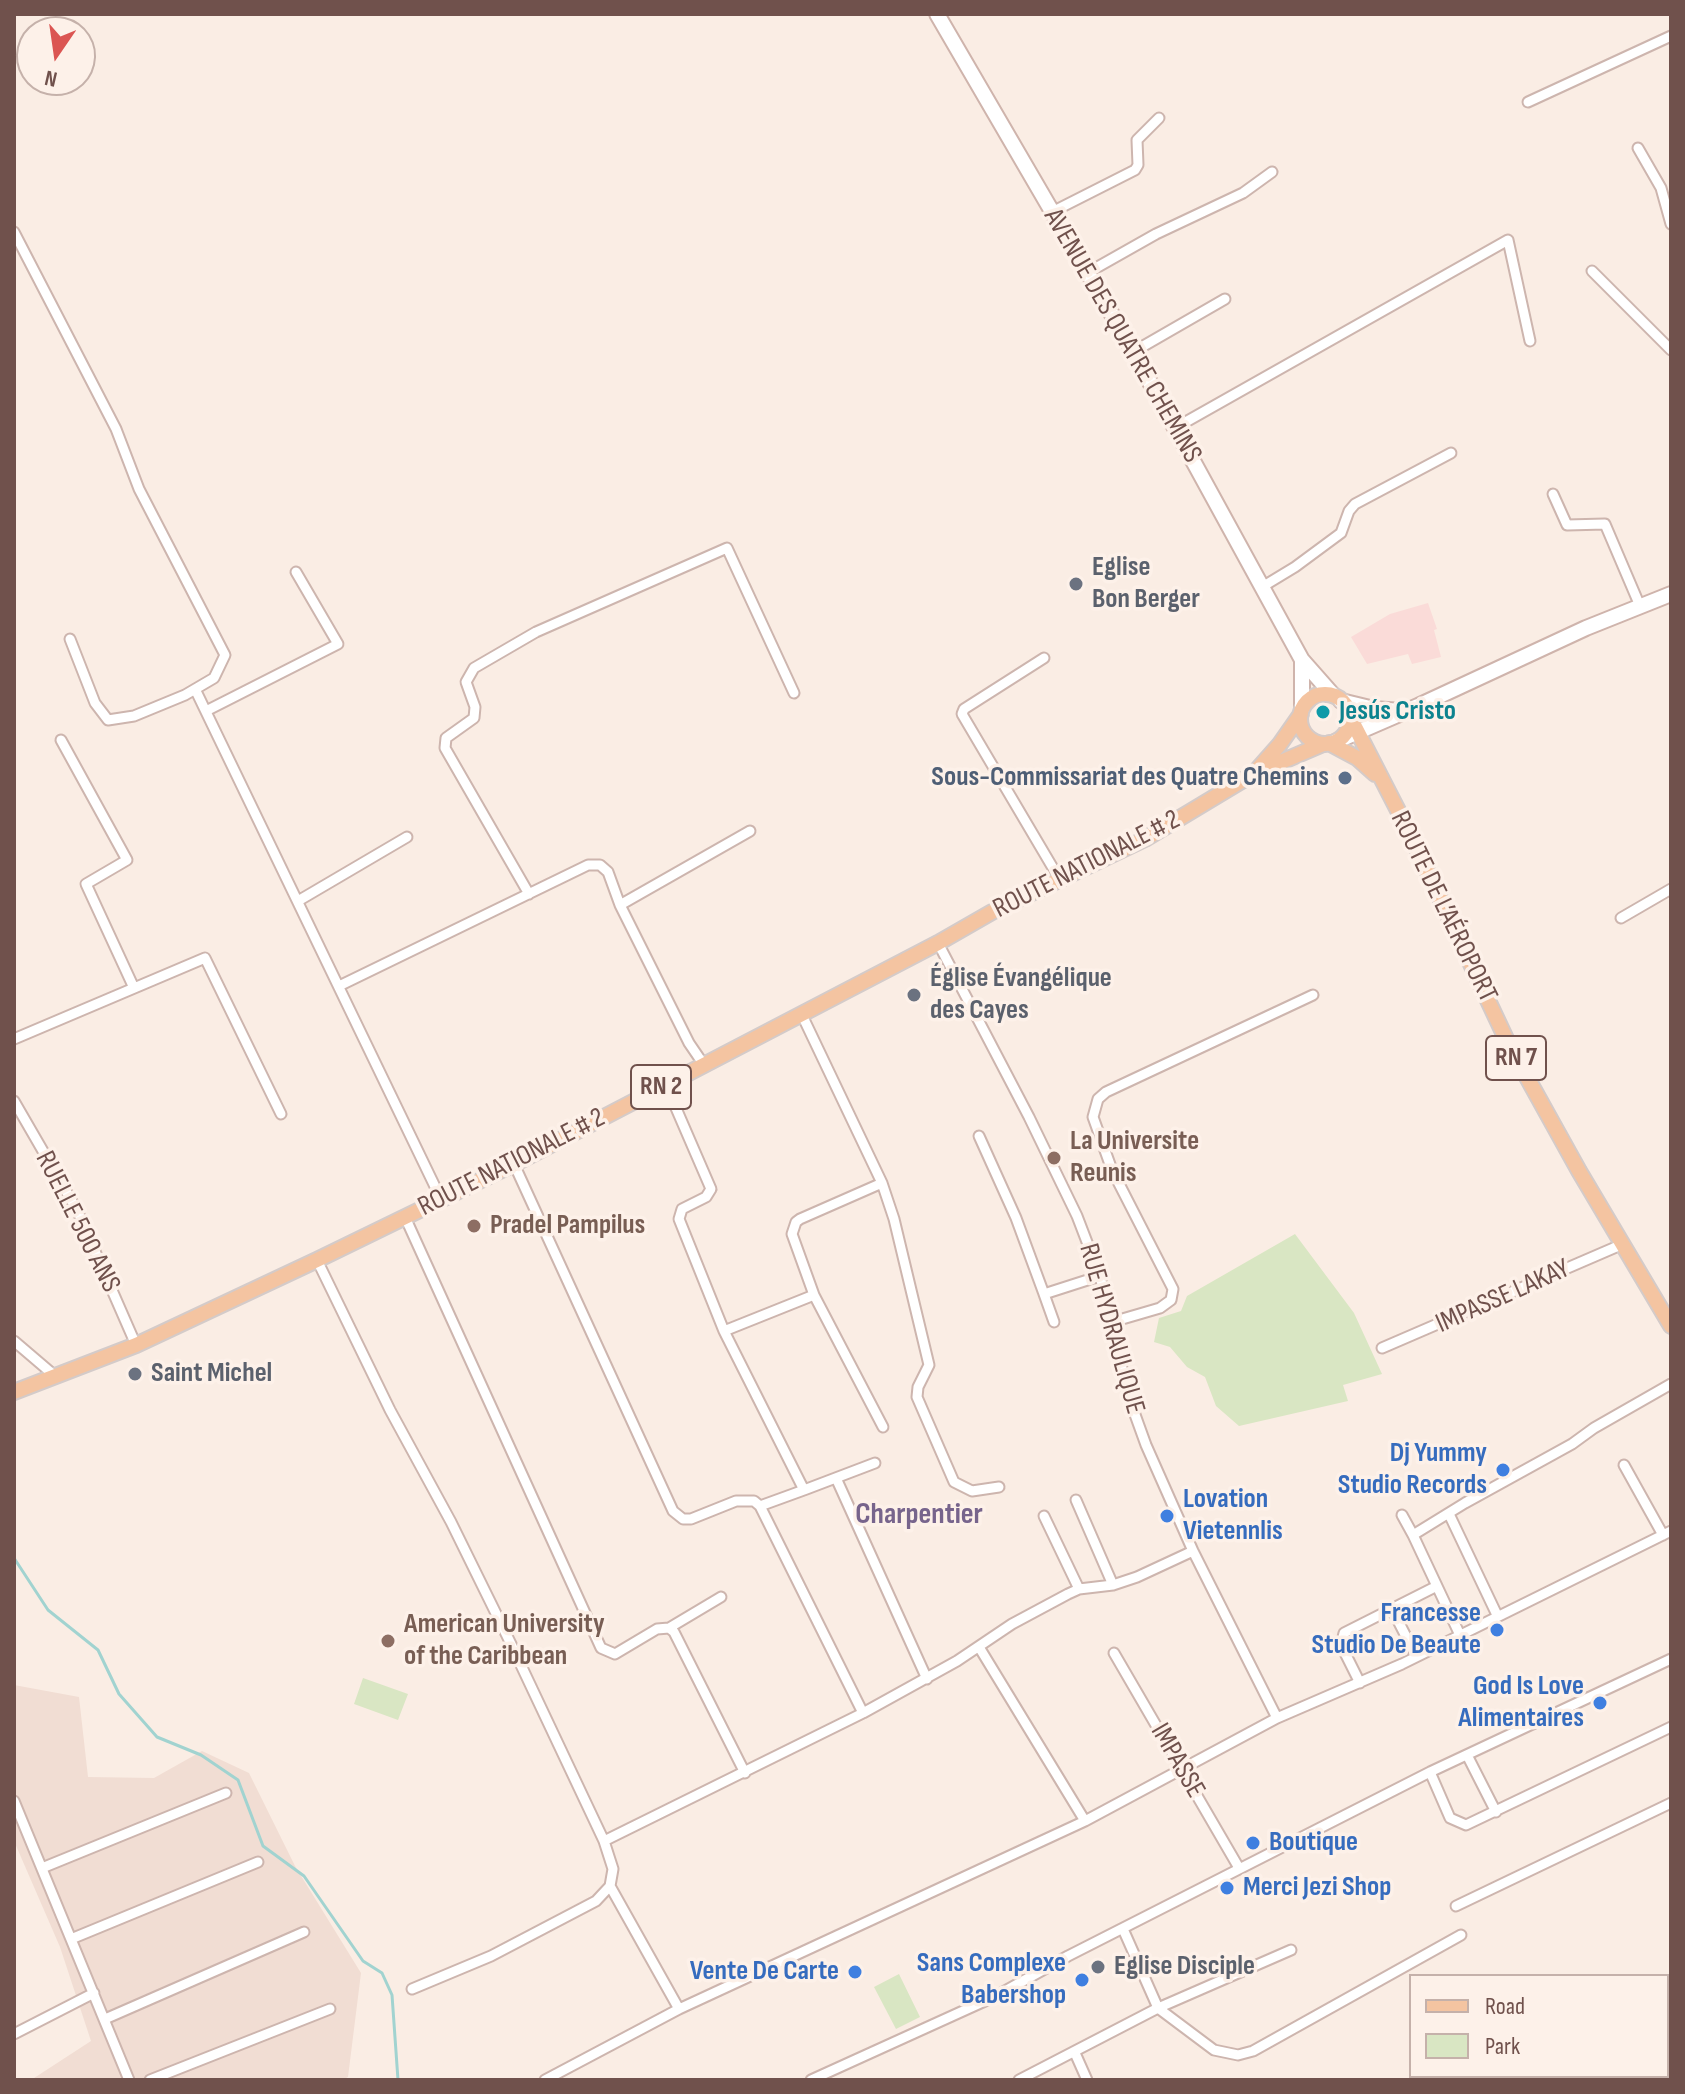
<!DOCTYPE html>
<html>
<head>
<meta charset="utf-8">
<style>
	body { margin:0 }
	#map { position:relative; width:1685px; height:2094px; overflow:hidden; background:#faede4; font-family:"Sofia Sans Condensed",sans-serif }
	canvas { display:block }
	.frame { position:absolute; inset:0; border:16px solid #70514c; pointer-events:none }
	.legend { position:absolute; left:1409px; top:1974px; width:260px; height:104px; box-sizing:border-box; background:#fdf1e9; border:2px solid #c5b1aa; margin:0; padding:10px 14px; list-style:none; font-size:24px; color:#70514c }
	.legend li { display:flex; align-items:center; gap:16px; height:40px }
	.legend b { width:40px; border:2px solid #c5b1aa }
	.north { position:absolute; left:16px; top:16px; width:80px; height:80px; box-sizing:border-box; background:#fdf1e9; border:2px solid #c5b1aa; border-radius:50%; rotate:193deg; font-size:22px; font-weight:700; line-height:32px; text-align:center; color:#70514c }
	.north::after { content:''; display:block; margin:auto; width:28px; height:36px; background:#db5552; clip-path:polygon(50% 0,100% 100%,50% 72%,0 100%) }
</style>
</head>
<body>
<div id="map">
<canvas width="1685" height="2094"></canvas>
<div class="frame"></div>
<ul class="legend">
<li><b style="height:10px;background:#f4c4a1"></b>Road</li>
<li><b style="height:22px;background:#d9e6c3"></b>Park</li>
</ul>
<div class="north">N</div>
</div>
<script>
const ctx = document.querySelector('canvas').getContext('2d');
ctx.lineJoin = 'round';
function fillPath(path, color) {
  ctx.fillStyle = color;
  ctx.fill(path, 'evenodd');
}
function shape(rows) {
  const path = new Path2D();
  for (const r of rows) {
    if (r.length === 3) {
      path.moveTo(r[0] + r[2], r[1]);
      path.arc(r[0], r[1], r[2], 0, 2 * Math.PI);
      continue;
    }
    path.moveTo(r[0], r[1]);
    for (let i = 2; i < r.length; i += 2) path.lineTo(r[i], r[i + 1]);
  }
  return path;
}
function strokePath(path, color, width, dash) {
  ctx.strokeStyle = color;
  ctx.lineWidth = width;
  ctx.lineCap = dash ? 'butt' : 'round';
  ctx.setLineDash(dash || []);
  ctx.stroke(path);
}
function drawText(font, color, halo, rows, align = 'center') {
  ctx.font = font + ' "Sofia Sans Condensed",sans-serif';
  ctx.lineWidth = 7;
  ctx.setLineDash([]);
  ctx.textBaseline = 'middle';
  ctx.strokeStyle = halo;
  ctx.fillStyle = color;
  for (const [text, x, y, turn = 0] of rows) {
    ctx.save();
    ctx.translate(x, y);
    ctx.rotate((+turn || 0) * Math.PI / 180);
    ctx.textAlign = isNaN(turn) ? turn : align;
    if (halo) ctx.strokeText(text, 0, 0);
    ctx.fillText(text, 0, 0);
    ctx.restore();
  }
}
const residential = shape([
	[14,1685,79,1697,88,1777,154,1778,202,1751,249,1773,295,1866,361,1973,348,2077,342,2080,31,2080,91,2041,60,1947,14,1841]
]);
const commercial = shape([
	[1428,603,1437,629,1434,630,1441,657,1412,664,1408,654,1367,664,1351,637,1390,614]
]);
const green = shape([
	[1295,1234,1354,1313,1382,1374,1343,1385,1348,1401,1239,1426,1216,1406,1205,1377,1187,1367,1170,1347,1154,1342,1159,1318,1181,1311,1187,1296],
	[363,1678,408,1694,398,1720,354,1704],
	[899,1974,920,2017,896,2029,874,1987]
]);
const stream = shape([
	[14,1558,48,1610,98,1650,119,1694,157,1737,201,1755,238,1780,263,1846,304,1876,363,1961,382,1973,392,1995,398,2080]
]);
const street = shape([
	[1528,102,1671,36],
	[1638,148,1661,188,1671,224],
	[1052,212,1135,170,1138,165,1137,140,1159,118],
	[14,232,116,429,139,489,225,655,214,678,185,695,134,716,108,720,95,703,70,639],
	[1592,271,1671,350],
	[1087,273,1156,234,1243,193,1272,172],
	[1133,352,1225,299],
	[1175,428,1508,240,1530,341],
	[1553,494,1567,525,1605,524,1640,606],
	[1262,587,1295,567,1341,533,1349,511,1355,504,1451,453],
	[1044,658,964,709,962,714,1060,880],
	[195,689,441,1199],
	[206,711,338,644,296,572],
	[61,740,127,860,86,884,134,988],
	[529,894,445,748,446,738,474,718,475,707,466,682,474,668,536,632,727,548,794,693],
	[298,901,407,837],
	[620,905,689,1043,704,1065],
	[1621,918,1671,889],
	[938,943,1029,1117,1077,1216,1100,1276,1129,1398,1146,1445,1193,1551,1277,1718],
	[339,986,588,865,600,865,608,872,620,905,750,831],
	[801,1013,882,1183,894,1219,929,1365,918,1387,917,1397,954,1482,972,1491,999,1487],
	[14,1039,205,958,281,1114],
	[666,1085,711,1189,706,1197,682,1209,679,1219,724,1331,804,1490,875,1463],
	[14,1101,77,1210,136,1345],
	[979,1136,1016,1218,1044,1294,1100,1276],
	[514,1164,673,1511,683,1519,691,1519,736,1501,754,1501,760,1506,863,1713],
	[882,1183,800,1219,796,1222,792,1234,814,1295,883,1427],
	[405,1217,601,1648,615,1654,657,1629,669,1628,674,1632,745,1773],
	[317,1260,390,1410,451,1522,511,1644,604,1841,613,1869,610,1886,596,1901,491,1956,412,1989],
	[1044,1294,1054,1322],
	[1112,1322,1160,1308,1171,1300,1173,1289,1112,1170,1093,1117,1098,1099,1106,1092,1313,995],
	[724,1331,814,1295],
	[14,1341,55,1376],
	[1382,1348,1623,1244],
	[1624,1465,1663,1535],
	[836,1478,927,1679],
	[1076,1500,1113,1585],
	[760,1506,804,1490],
	[1449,1514,1497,1615],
	[1402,1515,1413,1535],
	[1044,1516,1079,1589],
	[1392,1609,1416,1656],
	[669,1628,721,1597],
	[1459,1633,1413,1535,1465,1503,1572,1444,1594,1428,1671,1384],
	[979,1647,1085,1821],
	[1114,1653,1239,1868],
	[1360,1683,1341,1645,1344,1633,1437,1586],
	[1467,1755,1496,1812],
	[1430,1772,1450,1818,1466,1825,1671,1727],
	[14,1801,129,2080],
	[604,1841,863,1713,957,1661,1012,1624,1068,1594,1079,1589,1113,1585,1137,1577,1193,1551],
	[42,1868,226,1793],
	[610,1886,679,2009],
	[1456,1906,1671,1803],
	[1123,1929,1158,2008,1214,2050,1238,2055,1253,2051,1461,1935],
	[71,1939,258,1862],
	[1667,2001,1671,1999],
	[105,2019,304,1932],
	[14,2034,94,1993],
	[1075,2053,1087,2080],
	[1667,2073,1671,2072],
	[150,2080,330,2009],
	[545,2080,679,2009,1085,1821,1277,1718,1402,1664,1671,1531],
	[811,2080,996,1996,1068,1956,1430,1772,1671,1659],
	[1019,2080,1158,2008,1291,1950],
	[1498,2080,1506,2076],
	[1652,2080,1661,2076]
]);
const secondary = shape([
	[937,14,1128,342,1302,660,1332,694],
	[1341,701,1374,709,1401,711],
	[1302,708,1302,660],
	[1335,742,1418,706,1586,628,1671,594]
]);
const primary = shape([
	[1325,719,25],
	[1350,717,1408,830,1508,1043,1579,1171,1671,1326],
	[1329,743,1357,758,1375,774],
	[1257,770,1280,744,1301,714],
	[14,1392,136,1345,317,1260,514,1164,938,943,992,912,1145,839,1253,774,1323,744]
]);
const markers = [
	[1076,584,8,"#6b7280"],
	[1323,712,8,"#0f9aa8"],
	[1345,778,8,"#5c6f8a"],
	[914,995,8,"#6b7280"],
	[1054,1158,8,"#8d6e63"],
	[474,1226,8,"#8d6e63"],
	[135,1374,8,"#6b7280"],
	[1503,1470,8,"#3f7fe0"],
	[1167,1516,8,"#3f7fe0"],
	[1497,1630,8,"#3f7fe0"],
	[388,1641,8,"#8d6e63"],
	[1600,1703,8,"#3f7fe0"],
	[1253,1843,8,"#3f7fe0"],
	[1227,1888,8,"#3f7fe0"],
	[1098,1967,8,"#6b7280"],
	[855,1972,8,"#3f7fe0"],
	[1082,1980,8,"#3f7fe0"]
];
const shields = [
	[1516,1058,60],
	[661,1087,60]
];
const shieldNames = [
	["RN 7",1516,1058],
	["RN 2",661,1087]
];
const streetNames = [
	["AVENUE DES QUATRE CHEMINS",1122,336,60],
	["ROUTE NATIONALE # 2",1087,865,-27],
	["ROUTE DE L’AÉROPORT",1443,907,64],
	["ROUTE NATIONALE # 2",512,1163,-27],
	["RUELLE 500 ANS",77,1222,63],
	["IMPASSE LAKAY",1503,1297,-24],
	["RUE HYDRAULIQUE",1111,1329,74],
	["IMPASSE",1177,1761,60]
];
const worshipNames = [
	["Eglise",1092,568],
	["Bon Berger",1092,600],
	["Église Évangélique",930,979],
	["des Cayes",930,1011],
	["Saint Michel",151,1374],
	["Eglise Disciple",1114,1967]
];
const cultureNames = [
	["Jesús Cristo",1339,712]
];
const serviceNames = [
	["Sous-Commissariat des Quatre Chemins",1329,778]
];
const educationNames = [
	["La Universite",1070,1142],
	["Reunis",1070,1174],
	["Pradel Pampilus",490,1226],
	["American University",404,1625],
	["of the Caribbean",404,1657]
];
const shopNames = [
	["Dj Yummy",1487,1454],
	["Studio Records",1487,1486],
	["Lovation",1183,1500,"left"],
	["Vietennlis",1183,1532,"left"],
	["Francesse",1481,1614],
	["Studio De Beaute",1481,1646],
	["God Is Love",1584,1687],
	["Alimentaires",1584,1719],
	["Boutique",1269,1843,"left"],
	["Merci Jezi Shop",1243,1888,"left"],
	["Sans Complexe",1066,1964],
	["Babershop",1066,1996],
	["Vente De Carte",839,1972]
];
const neighbourhoodNames = [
	["Charpentier",919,1515]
];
fillPath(residential, '#f1ddd3');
fillPath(commercial, '#fadbd8');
fillPath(green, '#d9e6c3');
strokePath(stream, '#a1d3d0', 3);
strokePath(street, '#cdb5ae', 13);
strokePath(secondary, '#cfb4ac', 18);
strokePath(primary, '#d4cbc9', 18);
strokePath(street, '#fff', 9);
strokePath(secondary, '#fff', 14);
strokePath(primary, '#f4c4a1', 14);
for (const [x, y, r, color] of markers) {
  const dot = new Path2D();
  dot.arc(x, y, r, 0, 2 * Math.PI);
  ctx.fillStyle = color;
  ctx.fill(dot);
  strokePath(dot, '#fdf1e9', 3);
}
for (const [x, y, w] of shields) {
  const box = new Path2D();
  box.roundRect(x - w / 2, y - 22, w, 44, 6);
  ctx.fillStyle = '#fdf1e9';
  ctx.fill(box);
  strokePath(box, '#70514c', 2);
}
drawText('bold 26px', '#70514c', null, shieldNames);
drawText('28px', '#70514c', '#fdf1e9', streetNames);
drawText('bold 28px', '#5b616d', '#fdf1e9', worshipNames, 'left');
drawText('bold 28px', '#0d838f', '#fdf1e9', cultureNames, 'left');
drawText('bold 28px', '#4e5e75', '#fdf1e9', serviceNames, 'right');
drawText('bold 28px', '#785e54', '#fdf1e9', educationNames, 'left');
drawText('bold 28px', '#366cbe', '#fdf1e9', shopNames, 'right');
drawText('bold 30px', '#77648c', '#fdf1e9', neighbourhoodNames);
</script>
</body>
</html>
